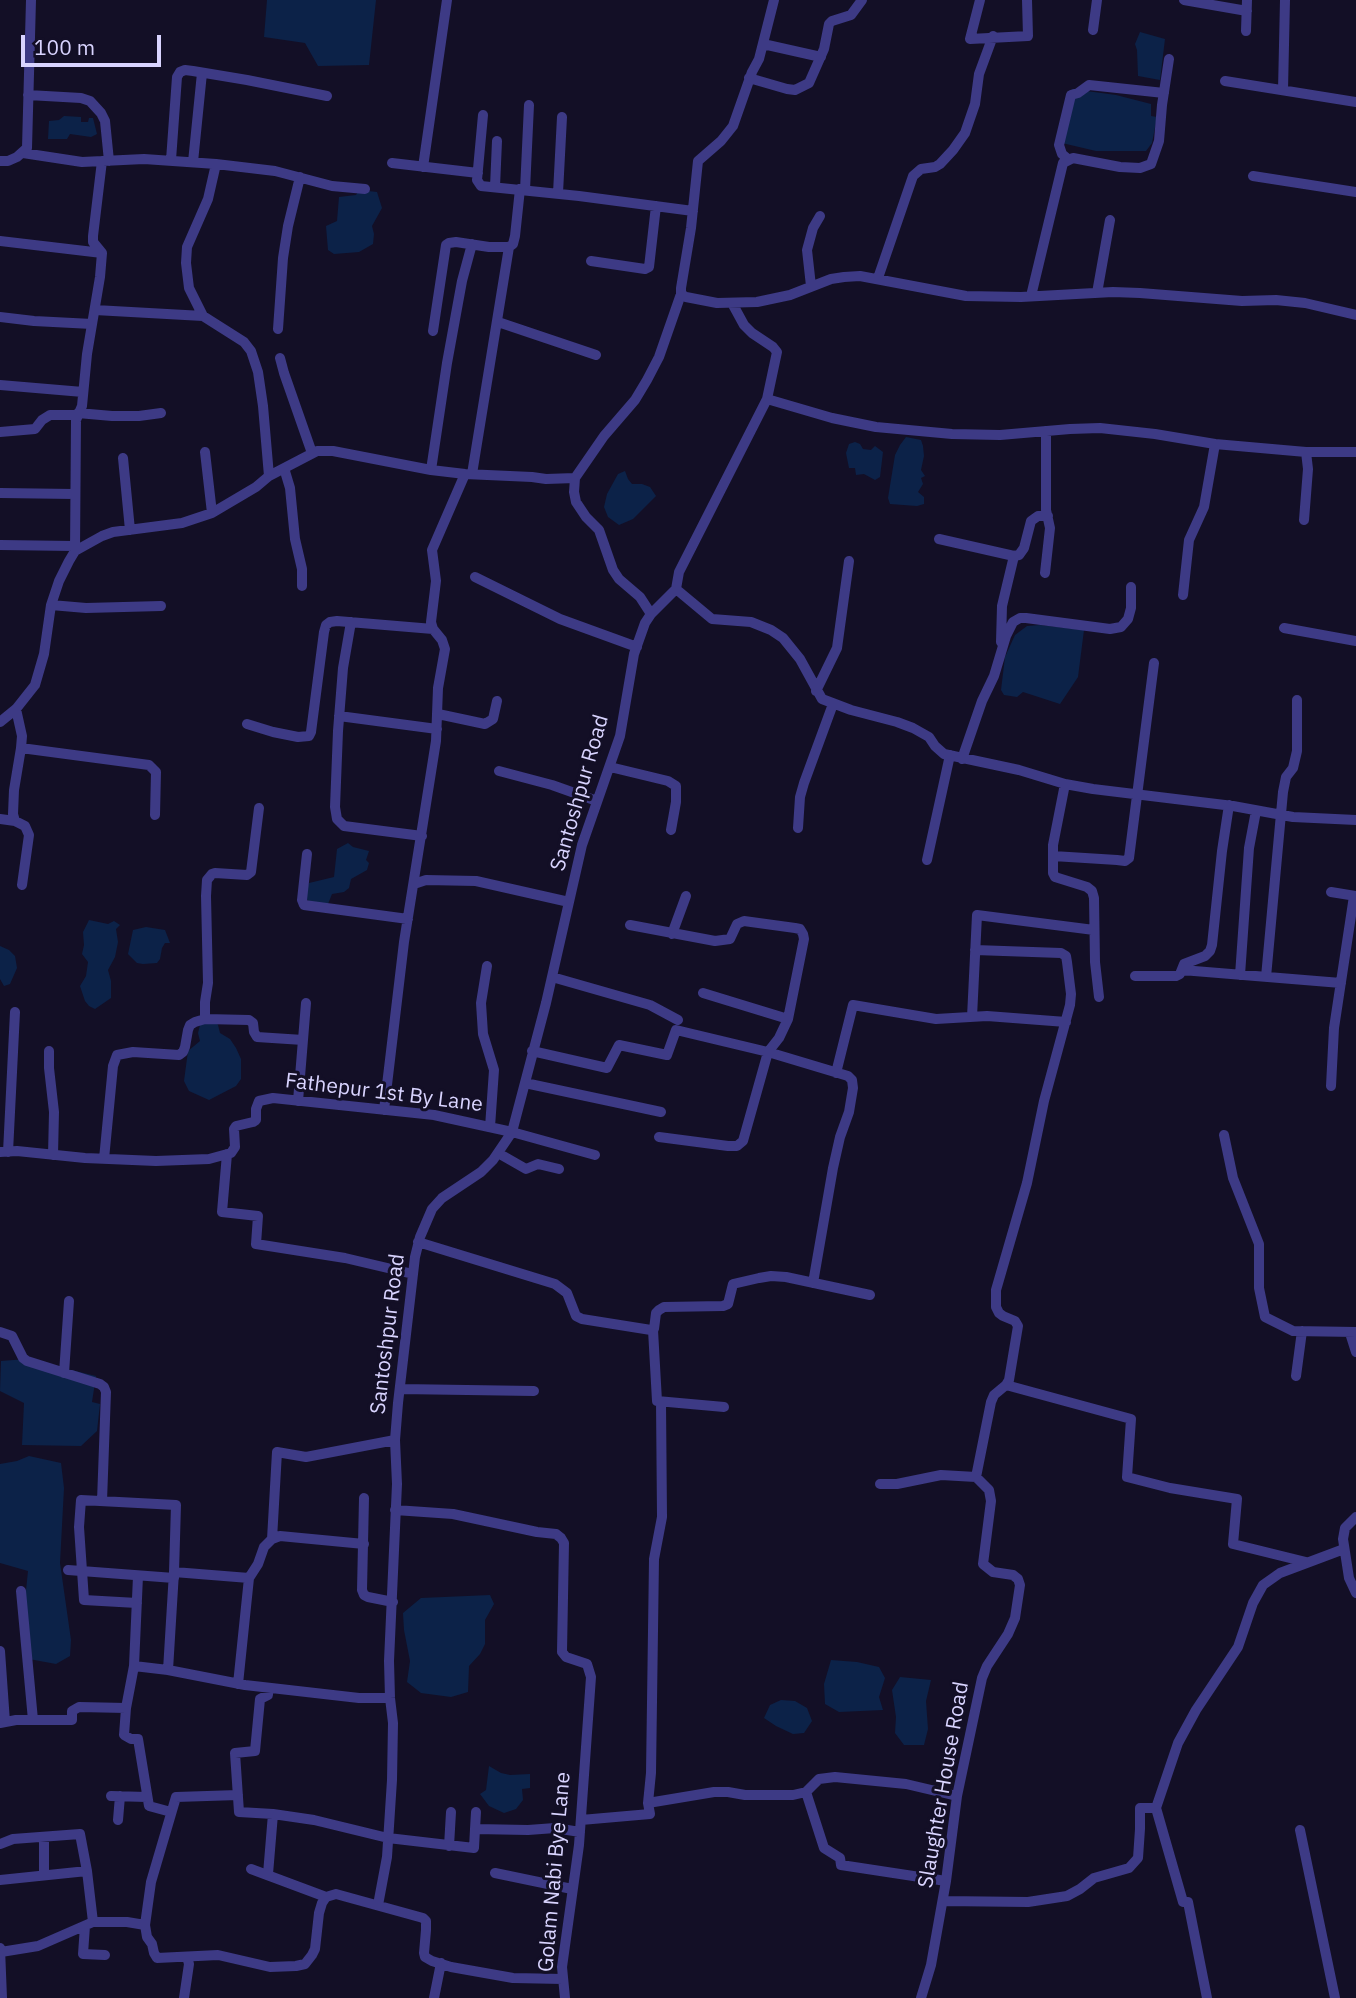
<!DOCTYPE html>
<html>
<head>
<meta charset="utf-8">
<style>
	body { margin:0 }
	#map { position:relative; width:1356px; height:1998px; overflow:hidden; background:#130f26; font-family:"IBM Plex Sans",sans-serif }
	canvas { display:block }
	.scale { position:absolute; left:21px; top:35px; width:140px; height:32px; box-sizing:border-box; border:4px solid #d9d4ff; border-top:0; padding-left:9px; font-size:21px; line-height:24px; white-space:nowrap; color:#d9d4ff; -webkit-text-stroke:5px #130f26; paint-order:stroke }
</style>
</head>
<body>
<div id="map">
<canvas width="1356" height="1998"></canvas>
<div class="scale">100 m</div>
</div>
<script>
const ctx = document.querySelector('canvas').getContext('2d');
ctx.lineJoin = 'round';
function fillPath(path, color) {
  ctx.fillStyle = color;
  ctx.fill(path, 'evenodd');
}
function shape(rows) {
  const path = new Path2D();
  for (const r of rows) {
    path.moveTo(r[0], r[1]);
    for (let i = 2; i < r.length; i += 2) path.lineTo(r[i], r[i + 1]);
  }
  return path;
}
function strokePath(path, color, width, dash) {
  ctx.strokeStyle = color;
  ctx.lineWidth = width;
  ctx.lineCap = dash ? 'butt' : 'round';
  ctx.setLineDash(dash || []);
  ctx.stroke(path);
}
function drawText(font, color, halo, rows, align = 'center') {
  ctx.font = font + ' "IBM Plex Sans",sans-serif';
  ctx.lineWidth = 6;
  ctx.setLineDash([]);
  ctx.textBaseline = 'middle';
  ctx.strokeStyle = halo;
  ctx.fillStyle = color;
  for (const [text, x, y, turn = 0] of rows) {
    ctx.save();
    ctx.translate(x, y);
    ctx.rotate((+turn || 0) * Math.PI / 180);
    ctx.textAlign = isNaN(turn) ? turn : align;
    if (halo) ctx.strokeText(text, 0, 0);
    ctx.fillText(text, 0, 0);
    ctx.restore();
  }
}
const water = shape([
	[267,0,376,0,369,65,318,66,305,43,264,37],
	[1140,32,1165,39,1160,80,1138,76,1137,50,1135,44],
	[1072,89,1116,95,1151,104,1151,116,1157,117,1152,143,1146,151,1096,151,1062,143,1067,100],
	[64,116,81,117,81,122,88,122,89,118,93,118,97,134,91,137,70,134,67,139,48,139,49,121,59,120],
	[359,190,377,192,382,208,372,226,374,234,373,244,359,252,334,254,328,250,326,226,337,221,339,197,356,195],
	[906,437,921,440,923,446,924,456,921,470,925,476,921,478,923,484,918,492,924,497,924,504,917,506,890,504,888,498,895,455,900,445],
	[855,442,860,444,863,449,871,450,875,446,883,452,880,477,875,480,864,474,856,475,855,468,849,468,846,453,849,444],
	[625,471,628,479,632,484,642,484,650,487,656,496,633,519,619,525,608,517,604,507,607,494,618,474],
	[1040,625,1084,630,1078,677,1060,704,1023,692,1017,697,1004,695,1001,690,1005,657,1015,635,1027,626],
	[348,843,353,847,369,851,366,860,369,863,367,870,351,879,349,888,344,892,332,894,328,904,310,903,306,898,306,889,309,883,334,877,337,849],
	[89,920,108,924,114,921,120,925,116,929,118,942,115,957,108,970,111,981,111,998,95,1009,89,1006,85,1001,80,986,86,976,88,962,82,954,84,945,83,932],
	[146,927,165,930,170,943,165,943,162,948,160,959,157,963,143,964,137,963,128,954,133,930],
	[0,946,9,950,15,956,17,968,10,984,4,986,0,979],
	[215,1020,218,1025,220,1033,230,1039,236,1048,241,1059,241,1079,236,1086,209,1100,189,1091,184,1081,188,1051,200,1041,198,1033,200,1025],
	[26,1359,96,1376,92,1402,100,1404,97,1431,81,1446,22,1445,24,1403,0,1391,1,1361],
	[29,1456,61,1463,64,1488,60,1563,71,1640,70,1656,56,1664,29,1659,23,1620,28,1571,0,1563,0,1464,17,1461],
	[490,1595,494,1604,485,1620,485,1644,480,1654,469,1666,468,1692,451,1697,421,1693,407,1682,410,1661,404,1630,403,1613,421,1598],
	[831,1660,857,1662,879,1667,885,1678,879,1697,883,1710,839,1712,825,1704,824,1684],
	[900,1677,931,1680,926,1701,928,1729,924,1745,904,1745,895,1733,896,1717,892,1690],
	[781,1700,795,1701,807,1708,812,1721,804,1733,793,1734,776,1726,764,1718,770,1705],
	[489,1766,501,1773,510,1775,530,1774,530,1788,522,1789,523,1800,516,1809,504,1813,489,1806,480,1794,486,1790]
]);
const minor = shape([
	[774,0,759,59,752,72,733,126,721,141,698,161,691,228,681,288,681,294,686,297,717,303,757,302,790,295,831,279,844,277,860,276,966,296,1021,297,1113,292,1140,293,1242,301,1276,300,1305,303,1356,315],
	[980,0,970,39,1028,36,1027,0],
	[1184,0,1247,11],
	[1093,30,1097,0],
	[1246,31,1247,0],
	[763,44,821,57],
	[749,78,787,89,795,90,809,83,824,49,829,24,832,21,851,15,862,0],
	[1225,81,1356,102],
	[1283,90,1285,0],
	[28,95,81,98,90,101,101,113,105,121,109,161],
	[483,115,477,180,481,186,579,196,693,211],
	[23,153,82,162,144,159,216,164,275,171,332,186,365,189],
	[1068,159,1062,154,1059,145,1071,95,1078,93,1089,85,1164,93],
	[171,160,177,77,180,72,185,70,193,71,247,80,327,96],
	[0,161,8,161,17,157,27,148,31,0],
	[193,162,202,73],
	[392,163,478,173],
	[423,167,447,0],
	[1253,176,1356,192],
	[495,187,497,141],
	[525,190,529,105],
	[558,193,562,117],
	[0,241,102,253],
	[591,261,645,269,649,267,656,206],
	[878,278,913,176,921,169,935,167,940,164,953,150,965,133,975,104,979,74,993,36],
	[811,286,807,250,813,228,820,216],
	[1097,293,1110,220],
	[1031,296,1063,163,1073,158,1120,167,1140,168,1151,164,1159,141,1162,105,1169,59],
	[95,310,203,316,244,342,251,351,258,372,263,406,269,476],
	[203,316,189,288,186,263,187,247,208,199,216,164],
	[0,317,34,321,92,324],
	[498,322,596,355],
	[278,329,283,258,288,226,300,177],
	[433,331,446,245,449,243,456,242,489,247,509,247,513,244,515,236,520,189],
	[280,358,284,373,312,453],
	[0,385,83,392],
	[767,399,832,418,876,427,952,434,1000,435,1070,429,1100,428,1155,434,1215,444,1306,452,1308,469,1304,520],
	[78,413,112,416,139,416,161,413],
	[0,432,35,429,42,420,50,415,77,415],
	[205,452,212,513],
	[1306,452,1356,452],
	[123,458,130,530],
	[284,468,290,488,295,539,302,569,302,586],
	[431,470,447,363,462,281,472,244],
	[472,474,509,247],
	[0,493,74,494],
	[939,539,1014,556,1019,555,1024,548,1031,521,1038,516,1048,516],
	[0,545,74,546],
	[75,551,76,420,82,406,87,354,100,277,102,253,93,242,93,236,102,161],
	[1045,573,1050,528,1046,510,1046,431],
	[475,577,560,619,637,647],
	[676,589,712,619,751,622,771,630,783,638,800,659,822,699,851,710,897,722,913,728,929,737,935,746,944,754,1019,770,1065,784,1093,789,1233,806,1293,817,1356,820],
	[1183,595,1189,540,1204,507,1215,444],
	[51,605,86,608,161,606],
	[651,614,640,597,619,579,613,570,599,530,586,517,576,502,574,492,575,478,604,436,635,400,647,380,659,357,681,294],
	[351,622,343,668,338,731,335,807,337,819,344,826,422,836],
	[1284,628,1356,641],
	[1001,642,1002,606,1014,556],
	[816,691,837,648,849,561],
	[16,709,22,736,21,748,14,790,13,814,15,821,25,826,29,835,22,885],
	[438,714,485,724,493,719,497,701],
	[339,716,437,729],
	[0,722,16,709,35,685,44,654,51,605,59,581,69,561,75,551,102,536,113,532,182,523,212,513,256,487,269,476,317,451,333,451,431,470,465,474,532,477,546,479,575,478],
	[247,724,273,732,298,737,309,736,311,732,324,632,326,625,330,622,337,621,433,629],
	[21,748,149,765,156,772,155,815],
	[962,759,982,701,994,676,1006,636,1013,622,1020,618,1026,618,1110,629,1121,627,1128,619,1131,608,1131,587],
	[610,767,668,781,676,786,676,802,671,830],
	[499,771,552,785,597,801],
	[1065,784,1053,845,1053,873,1055,877,1087,887,1092,891,1094,898,1095,962,1099,997],
	[0,819,15,821],
	[798,828,800,797,804,783,833,704],
	[307,854,302,900,304,905,408,919],
	[1053,856,1117,860,1125,861,1129,858,1154,663],
	[927,860,950,755],
	[414,884,426,880,476,881,569,902],
	[1331,892,1356,896],
	[630,925,715,941,730,939,737,924,744,921,795,928,800,929,803,934,804,939,788,1019,779,1038,768,1052,743,1141,737,1146,728,1146,659,1137],
	[672,934,686,896],
	[975,950,1061,953,1066,956,1067,962,1071,994,1070,1005,1044,1101,1027,1183,996,1290,996,1307,999,1313,1003,1316,1015,1321,1018,1326,1009,1380,1006,1385,994,1395,991,1402,976,1477],
	[487,966,481,1003,483,1034,494,1070,490,1127],
	[1182,970,1341,983],
	[1240,975,1249,848,1256,811],
	[1135,976,1176,976,1180,974,1184,964,1205,956,1210,951,1212,945,1222,851,1229,805],
	[552,977,650,1005,678,1020],
	[1266,977,1283,792,1286,777,1293,768,1297,751,1297,700],
	[703,993,788,1019],
	[972,1017,977,915,1094,930],
	[205,1019,205,1002,208,983,206,896,207,880,212,874,215,873,247,875,251,872,259,808],
	[49,1051,49,1068,54,1112,53,1155],
	[532,1051,607,1068,619,1045,667,1055,676,1030,768,1052,848,1076,852,1080,853,1088,849,1112,840,1137,833,1168,813,1283],
	[836,1073,853,1005,936,1019,987,1016,1066,1022],
	[525,1083,661,1112],
	[1331,1086,1334,1028,1354,896],
	[298,1101,306,1003],
	[384,1110,404,942,436,741,438,688,445,649,442,640,433,629,431,622,436,581,432,550,465,474],
	[1224,1135,1233,1178,1259,1244,1259,1288,1265,1317,1293,1331,1356,1332],
	[0,1152,17,1151,85,1158,156,1161,209,1159,231,1153,235,1147,234,1129,236,1126,253,1122,256,1120,256,1109,259,1101,273,1098,434,1115,512,1132,595,1155],
	[8,1152,15,1012],
	[498,1153,526,1169,538,1164,559,1169],
	[227,1154,222,1212,258,1216,256,1244,345,1258,413,1274],
	[104,1159,113,1066,117,1055,133,1052,179,1055,183,1052,185,1047,188,1030,190,1025,195,1022,205,1019,249,1020,253,1023,254,1032,257,1037,303,1040],
	[418,1242,555,1284,567,1293,576,1316,582,1319,651,1330,654,1329,656,1313,659,1310,664,1307,723,1306,728,1304,733,1284,759,1278,771,1276,786,1277,870,1295],
	[653,1330,657,1401,724,1407],
	[0,1332,12,1336,23,1358,27,1361,100,1384,104,1387,106,1392,102,1501],
	[1350,1333,1356,1352],
	[64,1373,69,1301],
	[1296,1376,1302,1331],
	[1006,1385,1131,1419,1127,1477,1170,1488,1237,1499,1233,1544,1306,1562],
	[400,1389,534,1391],
	[880,1484,897,1484,941,1475,976,1477,989,1490,991,1501,983,1564,993,1572,1013,1575,1018,1579,1020,1585,1015,1618,1008,1634,987,1666,982,1678,957,1796,946,1881,931,1965,921,1998],
	[364,1498,362,1590,364,1595,368,1597,393,1602],
	[395,1510,453,1514,537,1532,556,1534,561,1538,564,1543,562,1652,566,1657,587,1664,591,1677,579,1845,562,1967,565,1998],
	[1356,1517,1345,1528,1343,1539,1349,1578,1356,1593],
	[272,1539,277,1452,306,1457,395,1440],
	[68,1570,174,1578],
	[174,1572,249,1578],
	[21,1591,33,1720],
	[137,1603,84,1600,79,1527,81,1500,176,1505,174,1572,168,1670],
	[0,1651,5,1722],
	[134,1666,168,1670,245,1685,359,1698,390,1698],
	[238,1684,249,1578,258,1564,264,1547,272,1539,280,1536,364,1544],
	[268,1688,268,1695,260,1699,255,1751,235,1753,239,1812,273,1814,314,1820,388,1838,474,1848,475,1829,528,1830,555,1828,580,1832],
	[126,1708,124,1735,131,1739,138,1739,149,1806,171,1812],
	[0,1723,16,1720,72,1720,72,1711,79,1707,126,1708,134,1666,138,1576],
	[806,1792,824,1848,840,1858,841,1865,946,1881],
	[111,1796,147,1797],
	[648,1803,714,1792,728,1792,745,1795,793,1795,806,1792,819,1779,835,1777,906,1784,957,1796],
	[118,1820,120,1796],
	[581,1820,650,1814,648,1803,651,1773,654,1559,662,1517,661,1402],
	[475,1829,476,1812],
	[1300,1830,1335,1998],
	[0,1844,13,1839,80,1834,87,1871],
	[449,1846,451,1812],
	[251,1869,326,1897],
	[495,1873,572,1889],
	[268,1874,273,1814],
	[44,1875,44,1837],
	[0,1880,87,1871,93,1922],
	[943,1901,1028,1902,1067,1896,1080,1889,1094,1878,1129,1868,1138,1858,1140,1829,1140,1808,1156,1808],
	[1183,1902,1156,1808,1178,1743,1196,1710,1238,1647,1253,1603,1263,1585,1280,1573,1344,1549],
	[1188,1902,1207,1998],
	[378,1905,387,1857,392,1780,393,1723,390,1698,389,1661,397,1484,395,1440,398,1403,415,1257,420,1237,432,1209,442,1198,481,1172,493,1160,512,1132,546,1003,582,845,620,736,634,654,645,623,651,614,676,589,679,572,767,399,777,352,773,347,752,333,744,325,732,303],
	[145,1925,151,1882,176,1797,238,1795],
	[85,1926,83,1954,105,1955],
	[0,1948,2,1998],
	[1,1952,38,1946,93,1922,127,1922,145,1925,147,1937,152,1944,154,1953,157,1958,218,1955,270,1967,296,1966,305,1964,312,1955,315,1949,319,1913,322,1903,326,1897,336,1894,423,1918,426,1921,426,1930,424,1953,425,1957,432,1961,451,1967,513,1978,563,1979],
	[184,1998,189,1964,187,1957],
	[434,1998,441,1963]
]);
const streetNames = [
	["Santoshpur Road",580,793,-74],
	["Fathepur 1st By Lane",384,1093,7],
	["Santoshpur Road",388,1334,-83],
	["Slaughter House Road",944,1785,-80],
	["Golam Nabi Bye Lane",555,1872,-85]
];
fillPath(water, '#0c2248');
strokePath(minor, '#3d3a85', 10);
drawText('21px', '#d9d4ff', '#130f26', streetNames);
</script>
</body>
</html>
